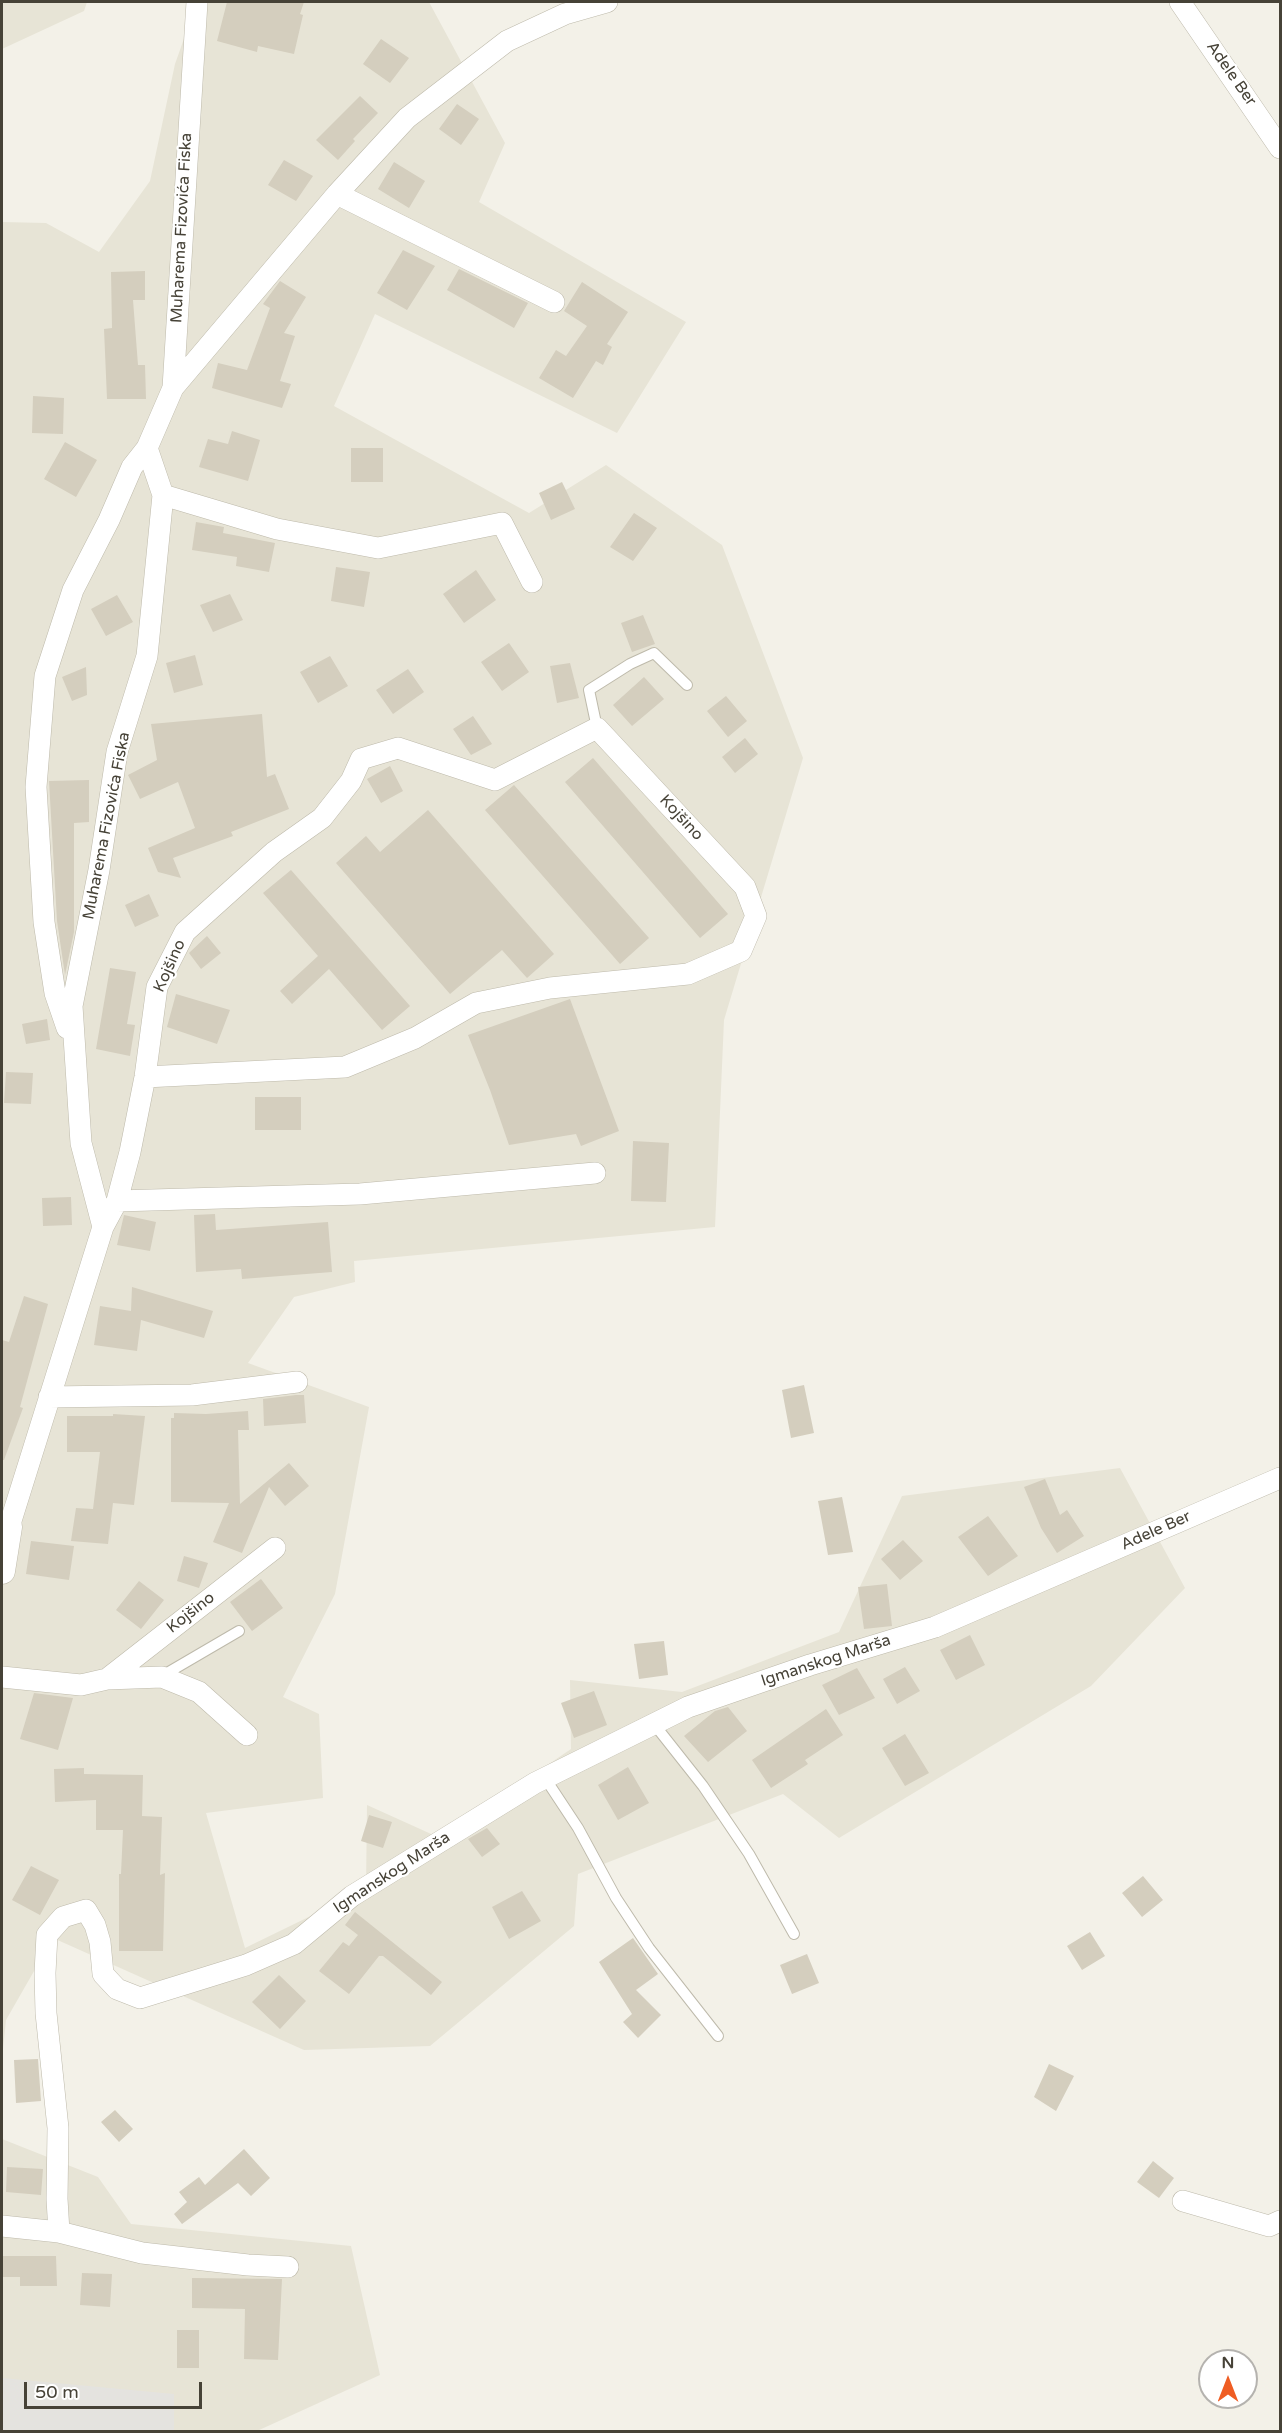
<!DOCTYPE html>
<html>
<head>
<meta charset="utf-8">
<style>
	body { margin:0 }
	#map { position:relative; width:1282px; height:2433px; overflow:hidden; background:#f3f1e8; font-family:"Varela Round",sans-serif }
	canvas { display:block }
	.frame { position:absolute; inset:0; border:3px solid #464237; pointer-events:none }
	.north { position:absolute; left:1198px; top:2349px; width:60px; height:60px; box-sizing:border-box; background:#fff; border:2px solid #b5b3af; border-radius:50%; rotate:0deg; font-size:16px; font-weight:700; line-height:24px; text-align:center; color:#464237 }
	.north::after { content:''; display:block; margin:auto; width:21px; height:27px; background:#ef5d23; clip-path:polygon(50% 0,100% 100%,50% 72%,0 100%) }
	.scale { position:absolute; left:24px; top:2382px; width:178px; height:27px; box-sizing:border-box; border:3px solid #464237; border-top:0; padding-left:8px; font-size:18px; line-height:21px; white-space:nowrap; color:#464237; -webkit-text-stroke:4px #fff; paint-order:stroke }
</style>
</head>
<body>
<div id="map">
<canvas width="1282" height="2433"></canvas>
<div class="frame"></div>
<div class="north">N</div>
<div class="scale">50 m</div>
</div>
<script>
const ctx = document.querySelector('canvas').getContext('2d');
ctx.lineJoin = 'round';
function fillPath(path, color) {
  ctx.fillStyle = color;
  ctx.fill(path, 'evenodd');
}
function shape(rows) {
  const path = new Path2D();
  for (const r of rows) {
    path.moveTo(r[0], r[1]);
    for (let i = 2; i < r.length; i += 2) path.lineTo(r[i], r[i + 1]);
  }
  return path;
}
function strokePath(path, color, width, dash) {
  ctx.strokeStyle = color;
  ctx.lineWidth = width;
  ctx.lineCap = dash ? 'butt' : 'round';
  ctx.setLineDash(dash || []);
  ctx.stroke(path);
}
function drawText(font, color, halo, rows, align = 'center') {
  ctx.font = font + ' "Varela Round",sans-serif';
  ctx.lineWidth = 4.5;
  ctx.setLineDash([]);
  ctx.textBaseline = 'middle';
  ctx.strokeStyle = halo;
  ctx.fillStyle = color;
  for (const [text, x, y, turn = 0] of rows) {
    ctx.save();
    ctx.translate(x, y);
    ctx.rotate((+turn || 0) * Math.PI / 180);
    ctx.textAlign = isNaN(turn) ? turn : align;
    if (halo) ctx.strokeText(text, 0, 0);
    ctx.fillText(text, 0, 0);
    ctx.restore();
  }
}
const residential = shape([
	[2,2,87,2,84,11,2,49],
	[197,2,429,2,505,143,479,202,686,322,617,433,375,314,334,406,529,513,606,465,722,545,803,758,724,1020,715,1227,354,1261,355,1282,294,1297,248,1363,369,1407,335,1594,283,1697,319,1714,323,1798,206,1813,245,1948,366,1889,367,1805,440,1838,571,1749,570,1680,682,1692,839,1632,902,1496,1120,1468,1185,1588,1091,1686,839,1838,783,1794,578,1874,574,1926,430,2046,304,2050,53,1938,6,2020,2,2059,2,222,46,223,99,252,150,181,175,64],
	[2,2139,98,2177,131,2224,351,2246,380,2375,257,2431,2,2431]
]);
const parking = shape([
	[2,2378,174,2394,174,2431,2,2431]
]);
const building = shape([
	[227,2,304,2,300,14,303,15,294,54,258,46,257,52,217,41],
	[381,39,409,58,390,83,363,64],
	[360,96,378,113,353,139,355,141,338,160,316,140],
	[457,104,479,119,461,145,439,129],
	[284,160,313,176,296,201,268,185],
	[394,162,425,181,409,208,378,189],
	[403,250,435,266,407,310,377,293],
	[459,269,528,303,514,328,447,290],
	[145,271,145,300,133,300,138,365,145,365,146,399,107,399,104,329,112,328,111,272],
	[280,281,306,297,284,333,295,336,280,381,291,384,282,408,212,388,218,363,247,370,270,308,263,304],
	[582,282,628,312,607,344,612,347,603,365,596,361,573,398,539,378,556,350,566,356,587,326,564,311],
	[33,396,64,398,63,434,32,433],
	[232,431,260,440,248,481,199,467,208,439,228,444],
	[65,442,97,460,76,497,44,479],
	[351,448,383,448,383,482,351,482],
	[562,482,575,509,551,520,539,493],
	[634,513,657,528,633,561,610,547],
	[196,522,224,527,223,533,275,543,269,572,236,566,237,557,192,550],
	[336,567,370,572,364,607,331,601],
	[476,570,496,600,464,623,443,594],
	[230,594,243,620,213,632,200,605],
	[117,595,133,622,106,636,91,609],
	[643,615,655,644,632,652,621,623],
	[509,643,529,672,502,691,481,662],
	[195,655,203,685,174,693,166,663],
	[330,656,348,686,318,703,300,672],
	[570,663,579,698,557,703,550,666],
	[86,667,87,695,72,701,62,677],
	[408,669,424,692,393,714,376,690],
	[644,677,664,699,632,726,613,705],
	[726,696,747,721,728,737,707,711],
	[262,714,267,777,275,774,289,809,231,832,233,836,173,858,181,878,158,872,148,848,195,828,178,782,140,799,128,775,157,760,151,724],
	[473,716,492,744,471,755,453,729],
	[745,738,758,754,735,773,722,757],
	[593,758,728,914,700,938,565,782],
	[390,766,403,791,381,803,367,779],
	[89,780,89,822,74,823,74,932,65,975,57,921,49,781],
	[514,785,649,938,620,964,485,810],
	[428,810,554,954,527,978,502,950,450,994,336,863,366,836,380,852],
	[291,870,410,1006,382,1030,329,969,292,1004,280,991,318,956,263,893],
	[149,894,159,916,135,927,125,905],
	[207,936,221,953,201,969,189,953],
	[110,968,136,972,127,1024,135,1025,130,1056,96,1049],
	[176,994,230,1010,217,1044,167,1027],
	[570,999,619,1131,581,1146,576,1134,509,1145,490,1090,468,1035],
	[47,1019,50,1040,26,1044,22,1024],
	[6,1072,33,1073,31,1104,4,1103],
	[255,1097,301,1097,301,1130,255,1130],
	[633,1141,669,1143,666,1202,631,1201],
	[71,1197,72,1225,43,1226,42,1198],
	[215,1214,216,1230,328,1222,332,1272,242,1279,241,1269,196,1272,194,1215],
	[124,1215,156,1222,150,1251,117,1245],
	[132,1287,213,1311,204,1338,141,1320,137,1351,94,1345,100,1306,131,1311],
	[24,1296,48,1304,20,1407,23,1408,4,1460,2,1460,2,1340,9,1342],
	[804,1385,814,1433,791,1438,782,1390],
	[296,1395,304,1395,306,1423,264,1426,263,1399],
	[248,1411,249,1430,238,1430,240,1504,289,1463,309,1486,285,1506,269,1487,242,1553,213,1542,229,1503,171,1502,171,1418,174,1418,174,1413,206,1414],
	[113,1414,145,1416,134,1505,113,1503,108,1544,71,1541,76,1508,93,1509,100,1452,67,1452,67,1416,113,1416],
	[1045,1479,1060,1515,1067,1510,1084,1536,1057,1553,1041,1528,1024,1487],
	[842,1497,853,1552,828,1555,818,1501],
	[988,1516,1018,1556,988,1576,958,1537],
	[903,1540,923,1561,900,1580,881,1559],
	[31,1541,74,1546,69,1580,26,1574],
	[184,1556,208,1563,199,1588,177,1581],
	[261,1579,283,1608,252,1631,230,1602],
	[139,1581,164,1600,141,1629,116,1610],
	[887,1584,892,1626,864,1629,858,1587],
	[970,1635,985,1665,956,1680,940,1650],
	[664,1641,668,1675,639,1679,634,1644],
	[905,1667,920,1691,897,1704,883,1679],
	[857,1668,875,1698,839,1715,822,1685],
	[594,1691,607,1725,574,1738,561,1703],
	[34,1693,73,1698,58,1750,20,1739],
	[728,1707,747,1731,708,1762,684,1736,715,1711],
	[826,1709,843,1735,805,1760,808,1764,771,1788,752,1760],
	[905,1734,929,1773,905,1786,882,1748],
	[628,1767,649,1803,618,1820,598,1785],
	[84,1768,84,1774,143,1775,142,1816,162,1817,160,1875,165,1873,163,1951,119,1951,119,1874,121,1874,123,1830,96,1830,96,1800,55,1802,54,1769],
	[369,1815,392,1822,383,1848,361,1841],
	[487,1828,500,1844,482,1857,468,1839],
	[31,1866,59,1880,40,1915,12,1900],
	[1143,1876,1163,1900,1142,1917,1122,1893],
	[522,1891,541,1921,509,1939,492,1907],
	[355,1912,442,1982,431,1995,383,1956,379,1956,349,1994,319,1971,343,1942,349,1946,358,1935,345,1925],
	[1090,1932,1105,1956,1082,1970,1067,1946],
	[633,1938,658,1974,636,1990,661,2015,638,2038,623,2022,632,2014,599,1962],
	[807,1954,819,1983,792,1994,780,1965],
	[279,1975,306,2001,280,2029,252,2002],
	[38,2059,41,2101,16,2103,14,2060],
	[1049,2064,1074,2076,1056,2111,1034,2097],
	[115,2110,133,2129,119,2142,101,2122],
	[244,2149,270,2178,251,2196,238,2183,182,2224,174,2214,187,2202,179,2192,199,2177,205,2185],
	[1153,2161,1174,2178,1159,2198,1137,2182],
	[7,2167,43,2169,41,2195,6,2192],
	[2,2256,56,2256,57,2286,20,2286,20,2277,2,2277],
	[82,2273,112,2274,110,2307,80,2305],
	[192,2278,282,2279,278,2360,244,2359,245,2309,192,2308],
	[177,2330,199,2330,199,2368,177,2368]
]);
const service = shape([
	[597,728,589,690,630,664,654,653,687,685],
	[162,1676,239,1631],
	[654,1724,703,1786,749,1854,794,1934],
	[545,1778,578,1828,616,1898,649,1948,718,2036]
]);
const minor = shape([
	[1180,2,1280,148],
	[337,194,407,118,507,41,565,14,607,2],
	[173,388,337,194,554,302],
	[163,495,277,529,378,548,502,523,532,582],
	[67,1028,55,993,44,922,36,787,45,676,73,590,109,520,132,467,147,448],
	[117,1201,360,1194,595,1173],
	[103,1227,81,1143,72,1006,99,870,117,752,147,656,163,495,147,448,173,388,197,2],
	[49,1397,192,1395,297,1382],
	[9,1527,103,1227,117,1201,130,1152,145,1077,157,987,185,932,274,852,322,818,351,781,361,759,398,748,495,780,597,728,745,887,756,916,741,951,688,974,550,988,476,1003,415,1038,345,1067,145,1077],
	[2,1677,81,1685,107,1679,162,1677,199,1692,247,1735],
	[107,1679,275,1548],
	[1183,2201,1269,2226,1280,2221],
	[2,2226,59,2232,57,2199,58,2128,46,2013,45,1973,47,1935,63,1917,86,1910,95,1925,100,1942,103,1974,117,1989,140,1998,246,1965,294,1944,352,1896,535,1783,688,1707,810,1665,935,1627,1280,1478],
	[59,2232,142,2253,248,2265,288,2267]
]);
const tertiary = shape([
	[2,1571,9,1527]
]);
const streetNames = [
	["Adele Ber",1231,74,55],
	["Muharema Fizovića Fiska",182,228,-87],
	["Kojšino",681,818,47],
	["Muharema Fizovića Fiska",107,826,-79],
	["Kojšino",170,966,-66],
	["Adele Ber",1156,1531,-24],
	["Kojšino",191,1613,-38],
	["Igmanskog Marša",826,1661,-18],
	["Igmanskog Marša",392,1873,-33]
];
fillPath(residential, '#e7e4d6');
fillPath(parking, '#e4e3df');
fillPath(building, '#d4cebe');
strokePath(service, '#bebaab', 12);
strokePath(minor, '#bebaab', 22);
strokePath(tertiary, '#bebaab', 27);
strokePath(service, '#fff', 10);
strokePath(minor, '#fff', 21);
strokePath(tertiary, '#fff', 26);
drawText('16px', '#464237', '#fff', streetNames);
</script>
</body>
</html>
